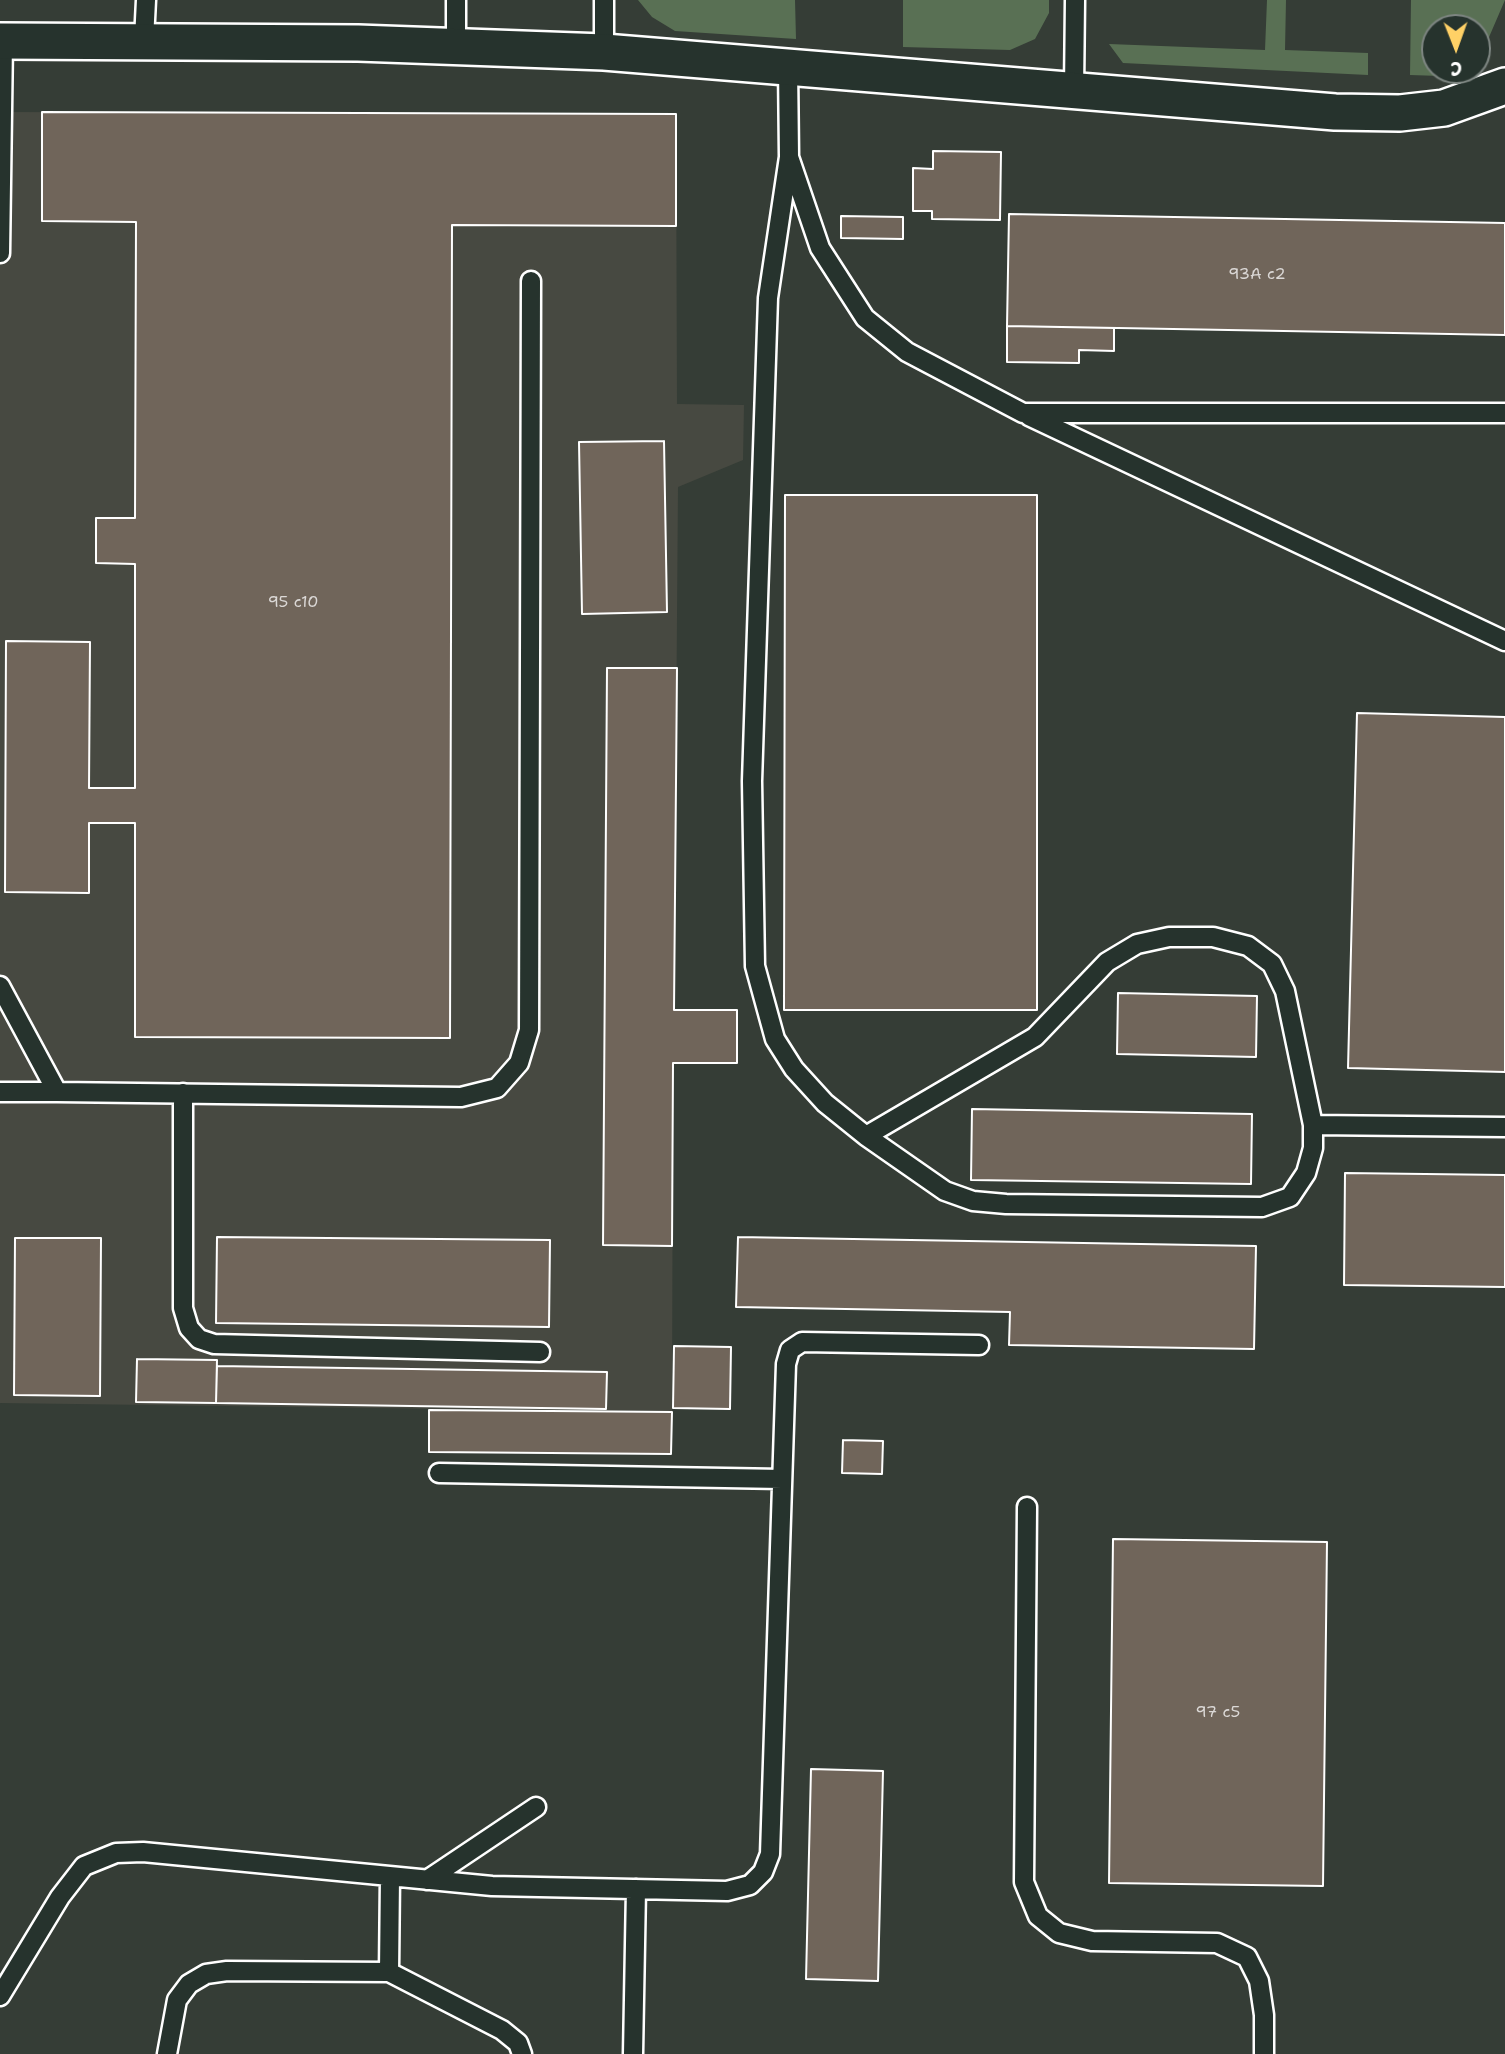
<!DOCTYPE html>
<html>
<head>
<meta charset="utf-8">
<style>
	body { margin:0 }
	#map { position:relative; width:1505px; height:2054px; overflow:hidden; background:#353d36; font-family:"Shantell Sans",sans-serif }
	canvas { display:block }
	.north { position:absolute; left:1421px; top:14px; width:70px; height:70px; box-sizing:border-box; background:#26332d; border:2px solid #7d8581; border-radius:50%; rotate:179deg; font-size:19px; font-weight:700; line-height:28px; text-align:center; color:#fff }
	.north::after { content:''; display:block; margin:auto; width:24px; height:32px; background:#ffd166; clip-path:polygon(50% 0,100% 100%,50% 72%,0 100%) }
</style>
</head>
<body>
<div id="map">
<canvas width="1505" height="2054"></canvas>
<div class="north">С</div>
</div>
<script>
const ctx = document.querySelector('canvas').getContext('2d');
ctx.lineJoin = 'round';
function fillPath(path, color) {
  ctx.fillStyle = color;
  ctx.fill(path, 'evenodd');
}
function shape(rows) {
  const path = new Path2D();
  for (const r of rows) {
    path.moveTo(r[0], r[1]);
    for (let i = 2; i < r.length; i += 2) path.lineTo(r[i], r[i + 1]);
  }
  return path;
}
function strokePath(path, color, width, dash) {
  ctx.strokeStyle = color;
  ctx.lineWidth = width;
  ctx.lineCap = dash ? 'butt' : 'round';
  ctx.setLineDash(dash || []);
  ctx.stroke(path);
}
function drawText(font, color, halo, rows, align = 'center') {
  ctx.font = font + ' "Shantell Sans",sans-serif';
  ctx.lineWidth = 7;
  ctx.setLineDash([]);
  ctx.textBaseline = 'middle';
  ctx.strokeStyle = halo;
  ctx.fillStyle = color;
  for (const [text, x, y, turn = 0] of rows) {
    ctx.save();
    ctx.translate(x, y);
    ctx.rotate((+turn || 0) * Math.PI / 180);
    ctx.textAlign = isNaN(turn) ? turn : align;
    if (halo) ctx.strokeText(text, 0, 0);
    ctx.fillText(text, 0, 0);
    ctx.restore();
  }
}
const built = shape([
	[0,112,676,114,677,404,744,405,743,460,678,487,674,1009,737,1010,737,1063,673,1063,672,1412,0,1403]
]);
const green = shape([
	[638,0,795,0,796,39,675,31,652,17],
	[903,0,1049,0,1049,13,1035,39,1010,50,903,47],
	[1267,0,1286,0,1285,50,1368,53,1368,75,1123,63,1109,44,1265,50],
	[1411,0,1505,0,1477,65,1477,28,1435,28,1435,70,1475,70,1471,77,1410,75]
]);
const building = shape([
	[42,112,676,114,676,226,452,225,450,1038,135,1037,135,823,89,823,89,893,5,892,6,641,90,642,89,788,135,788,135,564,96,563,96,518,135,518,136,222,42,221,42,112],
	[933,151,1001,152,1000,220,932,219,932,211,913,211,913,168,933,169,933,151],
	[1009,214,1505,223,1505,335,1007,326,1009,214],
	[841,216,903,217,903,239,841,238,841,216],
	[1007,326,1114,328,1114,351,1079,350,1079,363,1007,362,1007,326],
	[664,441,667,612,582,614,579,442,664,441],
	[785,495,1037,495,1037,1010,784,1010,785,495],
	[607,668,677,668,674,1010,737,1010,737,1063,673,1063,672,1246,603,1245,607,668],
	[1357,713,1505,717,1505,1072,1348,1068,1357,713],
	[1118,993,1257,996,1256,1057,1117,1054,1118,993],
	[972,1109,1252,1114,1251,1184,971,1180,972,1109],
	[1345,1173,1505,1175,1505,1287,1344,1285,1345,1173],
	[217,1237,550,1240,549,1327,216,1323,217,1237],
	[738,1237,1256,1246,1254,1349,1009,1345,1010,1312,736,1307,738,1237],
	[15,1238,101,1238,100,1396,14,1395,15,1238],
	[674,1346,731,1347,730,1409,673,1408,674,1346],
	[137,1359,217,1360,216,1403,136,1402,137,1359],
	[217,1366,607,1372,606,1409,216,1403,217,1366],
	[429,1410,672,1412,671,1454,429,1452,429,1410],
	[843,1440,883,1441,882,1474,842,1473,843,1440],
	[1113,1539,1327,1542,1323,1886,1109,1883,1113,1539],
	[811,1769,883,1771,878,1981,806,1979,811,1769]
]);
const lane = shape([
	[604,0,604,52],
	[144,40,146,0],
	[456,46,456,0],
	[788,66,789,157,820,248,865,318,907,352,1023,413,1505,413],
	[1074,90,1075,0],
	[789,157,768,298,752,781,755,966,775,1039,794,1069,825,1103,866,1136,945,1191,973,1201,1006,1204,1262,1207,1290,1197,1306,1173,1313,1148,1313,1125,1285,991,1272,964,1248,946,1213,937,1169,937,1137,944,1107,962,1035,1037,866,1136],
	[0,253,3,41],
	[1029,416,1505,641],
	[0,986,57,1092,461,1097,497,1088,519,1063,529,1030,531,281],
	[0,1092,57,1092],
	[183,1093,183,1308,189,1328,199,1339,214,1344,540,1352],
	[1313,1125,1505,1127],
	[439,1473,782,1479],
	[1027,1507,1024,1882,1038,1916,1059,1933,1092,1941,1217,1943,1247,1957,1259,1981,1264,2015,1264,2054],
	[427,1880,536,1807],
	[389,1972,502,2030,518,2043,522,2054],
	[0,1996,60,1897,84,1866,116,1853,143,1852,492,1886,727,1891,750,1885,763,1872,770,1854,786,1364,790,1350,802,1342,979,1345],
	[167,2054,177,2000,189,1984,206,1974,227,1971,389,1972,390,1877],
	[633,2054,636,1889]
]);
const street = shape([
	[0,41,358,43,604,52,1335,112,1400,113,1444,108,1505,86]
]);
const numberNames = [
	["93А с2",1257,275],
	["95 с10",293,603],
	["97 с5",1218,1713]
];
fillPath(built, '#474941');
fillPath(green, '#597054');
fillPath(building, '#70655a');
strokePath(building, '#fff', 2);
strokePath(lane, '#fff', 23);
strokePath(street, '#fff', 40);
strokePath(lane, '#26332d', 18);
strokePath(street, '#26332d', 35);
drawText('16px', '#dbd8d6', null, numberNames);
</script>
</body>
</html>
